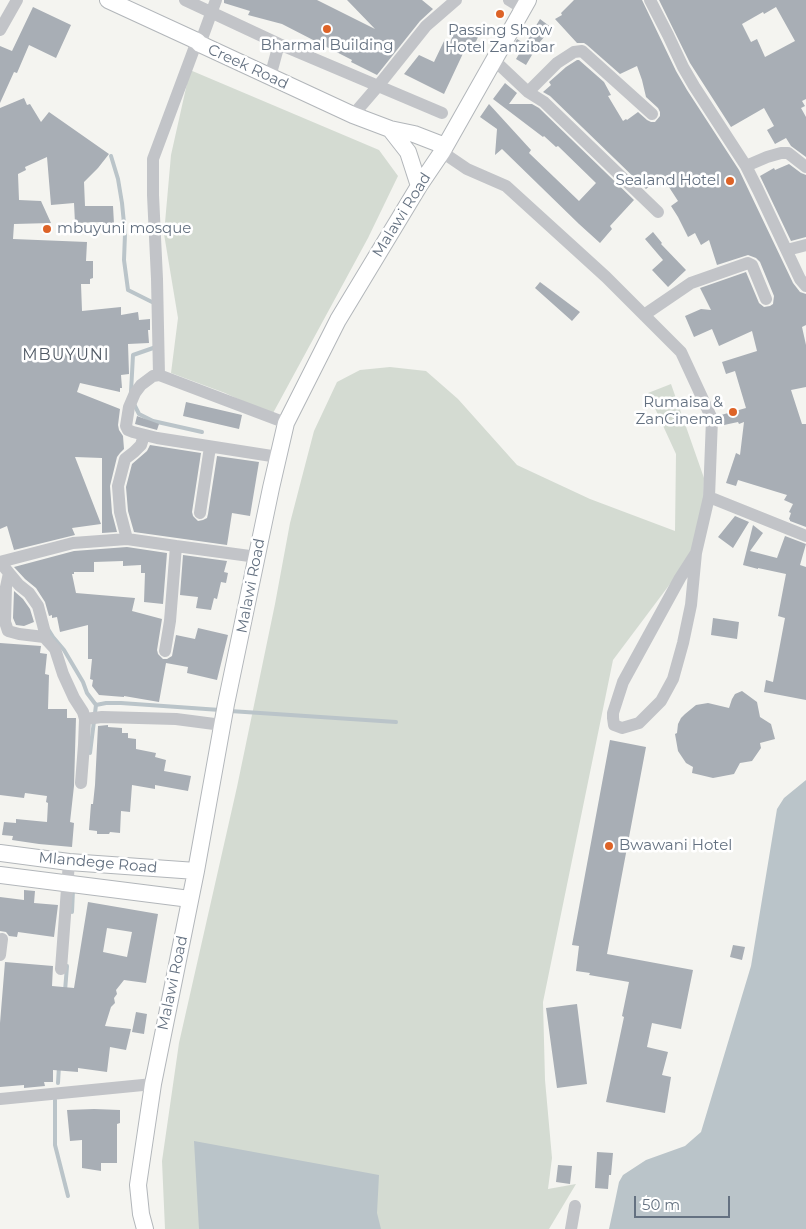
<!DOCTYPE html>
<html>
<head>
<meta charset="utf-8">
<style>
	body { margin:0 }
	#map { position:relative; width:806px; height:1229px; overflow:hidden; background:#f4f4f0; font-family:Montserrat,sans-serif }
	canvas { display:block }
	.scale { position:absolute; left:634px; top:1196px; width:96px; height:22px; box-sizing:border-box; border:2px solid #647181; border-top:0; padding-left:6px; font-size:15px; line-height:18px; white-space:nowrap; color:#647181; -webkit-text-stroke:4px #fff; paint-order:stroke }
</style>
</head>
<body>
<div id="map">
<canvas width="806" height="1229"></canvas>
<div class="scale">50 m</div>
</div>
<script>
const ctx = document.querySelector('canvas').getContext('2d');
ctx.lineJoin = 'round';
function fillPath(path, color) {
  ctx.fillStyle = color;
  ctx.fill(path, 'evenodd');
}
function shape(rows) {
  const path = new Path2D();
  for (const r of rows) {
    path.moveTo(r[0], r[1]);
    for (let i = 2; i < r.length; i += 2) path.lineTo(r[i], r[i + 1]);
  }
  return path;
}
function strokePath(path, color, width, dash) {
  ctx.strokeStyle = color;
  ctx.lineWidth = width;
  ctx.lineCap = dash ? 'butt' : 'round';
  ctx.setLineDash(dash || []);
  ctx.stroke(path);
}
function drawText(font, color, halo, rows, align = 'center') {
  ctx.font = font + ' Montserrat,sans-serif';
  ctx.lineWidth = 5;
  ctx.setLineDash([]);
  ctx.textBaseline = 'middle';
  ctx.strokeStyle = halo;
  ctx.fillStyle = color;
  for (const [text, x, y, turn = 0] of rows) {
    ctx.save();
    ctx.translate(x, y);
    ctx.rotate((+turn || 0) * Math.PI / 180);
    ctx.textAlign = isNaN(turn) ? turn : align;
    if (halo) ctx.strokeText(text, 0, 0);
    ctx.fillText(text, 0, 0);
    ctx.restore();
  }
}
const green = shape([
	[190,70,379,150,398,176,368,238,272,415,225,393,171,373,178,318,164,234,171,155],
	[390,367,426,371,458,399,517,465,590,499,675,531,676,454,648,393,671,384,704,478,703,506,694,552,613,660,543,1002,545,1080,552,1158,548,1189,576,1184,549,1229,165,1229,162,1161,179,1043,237,787,275,604,290,523,314,431,337,382,360,370]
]);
const water = shape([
	[806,780,806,1229,609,1229,614,1206,619,1182,623,1175,646,1160,685,1146,701,1132,751,966,777,809,784,798],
	[194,1141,379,1175,377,1213,381,1229,199,1229]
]);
const stream = shape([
	[111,156,118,179,122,203,125,234,124,260,128,290,154,303],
	[131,392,133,355,156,347],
	[134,404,139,414,153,421,202,432],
	[48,629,53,637,64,650,83,682,87,693,96,705,90,753],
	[96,705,106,703,121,703,220,710],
	[230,711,396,722],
	[72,912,73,890],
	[65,991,67,966],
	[58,1083,59,1066],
	[55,1100,55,1145,68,1196]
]);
const building = shape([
	[224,0,317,0,375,29,347,0,422,0,433,9,420,21,377,75,351,62,352,60,282,24,248,15,250,11,224,3],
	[574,0,642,0,676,71,687,90,739,170,793,283,800,292,806,294,806,325,802,327,806,345,806,387,791,390,802,424,806,424,806,527,790,521,790,520,789,519,791,513,789,512,793,504,784,500,787,495,738,480,736,486,726,483,736,453,740,455,744,422,739,424,738,422,724,425,721,415,746,408,735,371,726,374,722,362,757,351,752,331,719,346,712,329,694,337,685,316,701,309,711,310,700,288,746,272,759,303,764,307,770,306,773,304,774,296,760,262,756,258,748,255,717,265,709,240,701,245,695,233,688,237,678,217,671,206,678,201,665,181,659,187,654,182,646,189,550,96,543,92,551,85,549,82,557,75,566,67,577,60,579,60,604,82,611,95,608,96,623,121,626,119,627,120,638,112,647,120,651,122,655,122,660,116,660,112,658,108,646,97,642,80,637,66,620,74,587,45,584,43,577,43,555,19,562,15,561,13],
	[659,0,806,0,806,99,802,101,805,106,801,108,806,117,806,157,791,146,786,138,775,144,767,130,774,126,764,108,731,127,690,63],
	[776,7,795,41,765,57,757,39,751,42,742,24,763,12,764,14],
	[33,7,71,25,56,58,29,45,17,73,14,72,0,103,0,46,12,51],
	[540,19,552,28,539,43,526,65,516,59,519,54,512,51,512,48,517,39,525,44],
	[457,27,478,37,472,50,466,47,444,94,404,74,419,55,434,62,445,39,450,42],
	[505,83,517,93,509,104,532,104,539,108,634,200,610,226,612,229,600,243,579,224,502,149,495,155,497,129,480,117,489,104,531,150,529,153,579,201,596,183,558,146,556,147,544,136,543,137,493,99],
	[24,98,27,105,30,104,41,122,49,112,109,154,98,168,84,182,85,206,113,206,114,224,103,224,103,222,75,223,74,203,51,205,47,157,25,167,26,170,18,174,19,200,41,201,51,223,14,224,13,239,87,242,86,261,93,261,93,278,90,279,90,284,81,284,82,311,121,307,121,315,138,312,139,320,150,319,150,330,148,330,149,343,128,344,129,374,121,375,122,388,120,388,120,392,80,383,77,392,120,409,118,425,119,430,123,436,124,449,120,453,117,457,110,486,112,513,117,532,102,533,102,458,75,457,101,524,72,528,75,535,14,550,7,526,0,529,0,108],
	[789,164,801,173,806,175,806,237,791,241,760,176,774,168,775,170],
	[653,232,662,243,661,244,686,270,668,287,652,270,663,260,645,239],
	[540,282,580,312,572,321,535,288],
	[186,402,242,415,239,429,183,416],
	[137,416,159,424,157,430,135,424],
	[150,445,201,453,192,512,193,516,198,521,203,520,207,518,208,514,217,456,259,462,250,516,232,513,227,545,134,532,128,511,126,487,132,464,147,451],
	[735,516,749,522,733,548,718,537],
	[753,525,763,533,750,551,777,558,785,536,806,544,800,565,806,567,806,700,764,692,766,680,773,682,785,618,778,616,786,574,758,568,758,569,743,565],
	[127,547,167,553,163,604,144,602,145,573,141,573,141,565,123,566,123,561,94,562,94,572,74,572,74,574,72,574,76,593,135,598,132,611,162,619,157,650,158,654,163,659,167,659,172,656,176,635,195,639,198,628,228,635,217,680,187,673,188,667,166,663,159,702,124,696,124,697,99,695,92,686,93,680,90,679,92,659,88,659,88,625,60,632,57,617,52,618,52,615,49,616,45,602,36,588,25,579,14,567,74,551],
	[183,555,227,561,224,572,228,573,226,583,221,582,217,599,214,598,211,610,196,608,198,597,180,595],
	[14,591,23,599,30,609,34,622,24,626,16,625,13,618],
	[713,618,739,622,737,639,711,635],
	[0,643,41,646,40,653,47,654,45,674,49,675,48,709,67,709,67,718,76,718,74,786,70,822,74,823,72,847,39,844,12,840,13,836,2,835,4,822,16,823,16,819,47,822,48,803,46,802,47,796,25,793,24,798,0,795],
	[742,691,757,702,760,717,771,724,775,739,760,743,761,748,752,761,740,763,734,774,713,778,692,773,693,767,686,763,678,751,675,734,677,733,678,724,681,718,685,714,696,705,708,703,729,708,732,699,735,694],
	[108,725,108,727,122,728,122,733,128,733,128,738,136,739,136,749,156,753,155,757,166,760,164,771,191,776,188,791,155,785,155,789,132,785,130,812,121,811,120,833,110,832,109,834,97,834,97,831,89,830,91,804,93,804,95,785,98,726],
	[610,740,646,747,607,954,693,970,681,1029,652,1023,647,1047,668,1052,662,1075,671,1077,665,1113,606,1102,624,1017,622,1016,629,982,589,975,590,973,576,971,579,946,572,945],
	[24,890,35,891,34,903,58,905,54,937,18,932,17,937,9,936,6,932,0,931,0,897,24,900],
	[88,902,158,914,146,983,124,980,116,990,117,994,114,998,115,1003,111,1007,105,1026,131,1029,126,1050,110,1047,107,1072,78,1068,78,1072,53,1070,53,1082,44,1082,45,1086,24,1088,24,1085,0,1087,0,1023,5,962,53,966,52,986,74,988],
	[107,928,132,932,127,957,103,952],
	[733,945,745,947,742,960,730,957],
	[577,1004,587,1084,557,1088,546,1008],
	[136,1012,147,1014,144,1034,132,1032],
	[94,1109,120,1110,120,1123,117,1124,117,1163,101,1163,101,1171,82,1168,82,1140,70,1141,67,1110],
	[597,1152,613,1153,611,1175,609,1175,608,1189,595,1188],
	[558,1165,572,1166,570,1184,556,1182]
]);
const minor = shape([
	[185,0,279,44,442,113],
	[509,0,522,8],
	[650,0,668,35,683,67,694,86,746,166,758,190,800,279,806,286],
	[0,30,17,0],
	[200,44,216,0],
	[493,59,528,92,544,102,658,212],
	[270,77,279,44],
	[528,92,557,63,574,52,582,51,652,114],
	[353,115,378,86,426,26,456,0],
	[442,152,467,169,506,186,606,277,681,352,712,419,709,497,696,553,691,605,683,643,673,679,661,701,639,723,622,728,614,725,613,718,613,713,623,682,680,578,696,553],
	[746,166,767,157,781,153,788,153,806,167],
	[787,250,806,245],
	[644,315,691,283,748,263,752,265,766,299],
	[159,375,157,279,153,195,153,159,197,41],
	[278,457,157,438,133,432,128,430,126,426,129,407,135,393,141,385,153,376,159,375,286,423],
	[709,497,806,536],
	[200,513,210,447],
	[127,539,120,512,118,486,125,459,134,452,141,445,144,435],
	[0,562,9,573,6,587,5,622,8,631,19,634,44,637,55,649,63,674,74,698,83,712,85,719],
	[0,562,73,543,127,539,176,546],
	[9,573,19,585,29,593,38,606,44,629,44,637],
	[165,651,170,621,176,546,257,557],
	[81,783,84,745,85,719,102,717,176,719,222,725],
	[0,955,2,939],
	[61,969,69,862],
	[0,1099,153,1084],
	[571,1229,575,1206]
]);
const major = shape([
	[108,0,197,41,200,44,353,115,390,129,414,134,445,146],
	[390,129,408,152,419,186],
	[0,853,69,862,196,871],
	[0,875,190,899],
	[145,1229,141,1214,138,1185,153,1084,196,871,226,704,271,488,286,423,338,320,419,186,442,152,528,0]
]);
const markers = [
	[500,14,5,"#dd6327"],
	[327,29,5,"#dd6327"],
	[730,181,5,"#dd6327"],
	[47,229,5,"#dd6327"],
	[733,412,5,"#dd6327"],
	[609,846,5,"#dd6327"]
];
const poiNames = [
	["Passing Show",500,31],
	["Hotel Zanzibar",500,48],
	["Bharmal Building",327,46],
	["Sealand Hotel",720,181,"right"],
	["mbuyuni mosque",57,229,"left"],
	["Rumaisa &",723,403,"right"],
	["ZanCinema",723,420,"right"],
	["Bwawani Hotel",619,846,"left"]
];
const streetNames = [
	["Creek Road",248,67,25],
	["Malawi Road",402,215,-58],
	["Malawi Road",251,586,-79],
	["Mlandege Road",98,863,5],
	["Malawi Road",173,983,-78]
];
const neighbourhoodNames = [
	["MBUYUNI",66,355]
];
fillPath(green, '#d4dbd2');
fillPath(water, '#bac4c9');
strokePath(stream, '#bac4c9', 4);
fillPath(building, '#a8aeb5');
strokePath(major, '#b2b6ba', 18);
strokePath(minor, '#c2c4c8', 12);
strokePath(major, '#fff', 16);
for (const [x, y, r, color] of markers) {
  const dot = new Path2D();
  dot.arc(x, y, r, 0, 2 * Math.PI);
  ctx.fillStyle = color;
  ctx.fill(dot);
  strokePath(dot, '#fff', 2);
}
drawText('15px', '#647181', '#fff', poiNames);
drawText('15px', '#647181', '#fff', streetNames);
ctx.letterSpacing = '1px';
drawText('16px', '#525b66', '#fff', neighbourhoodNames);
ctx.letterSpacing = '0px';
</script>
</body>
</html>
